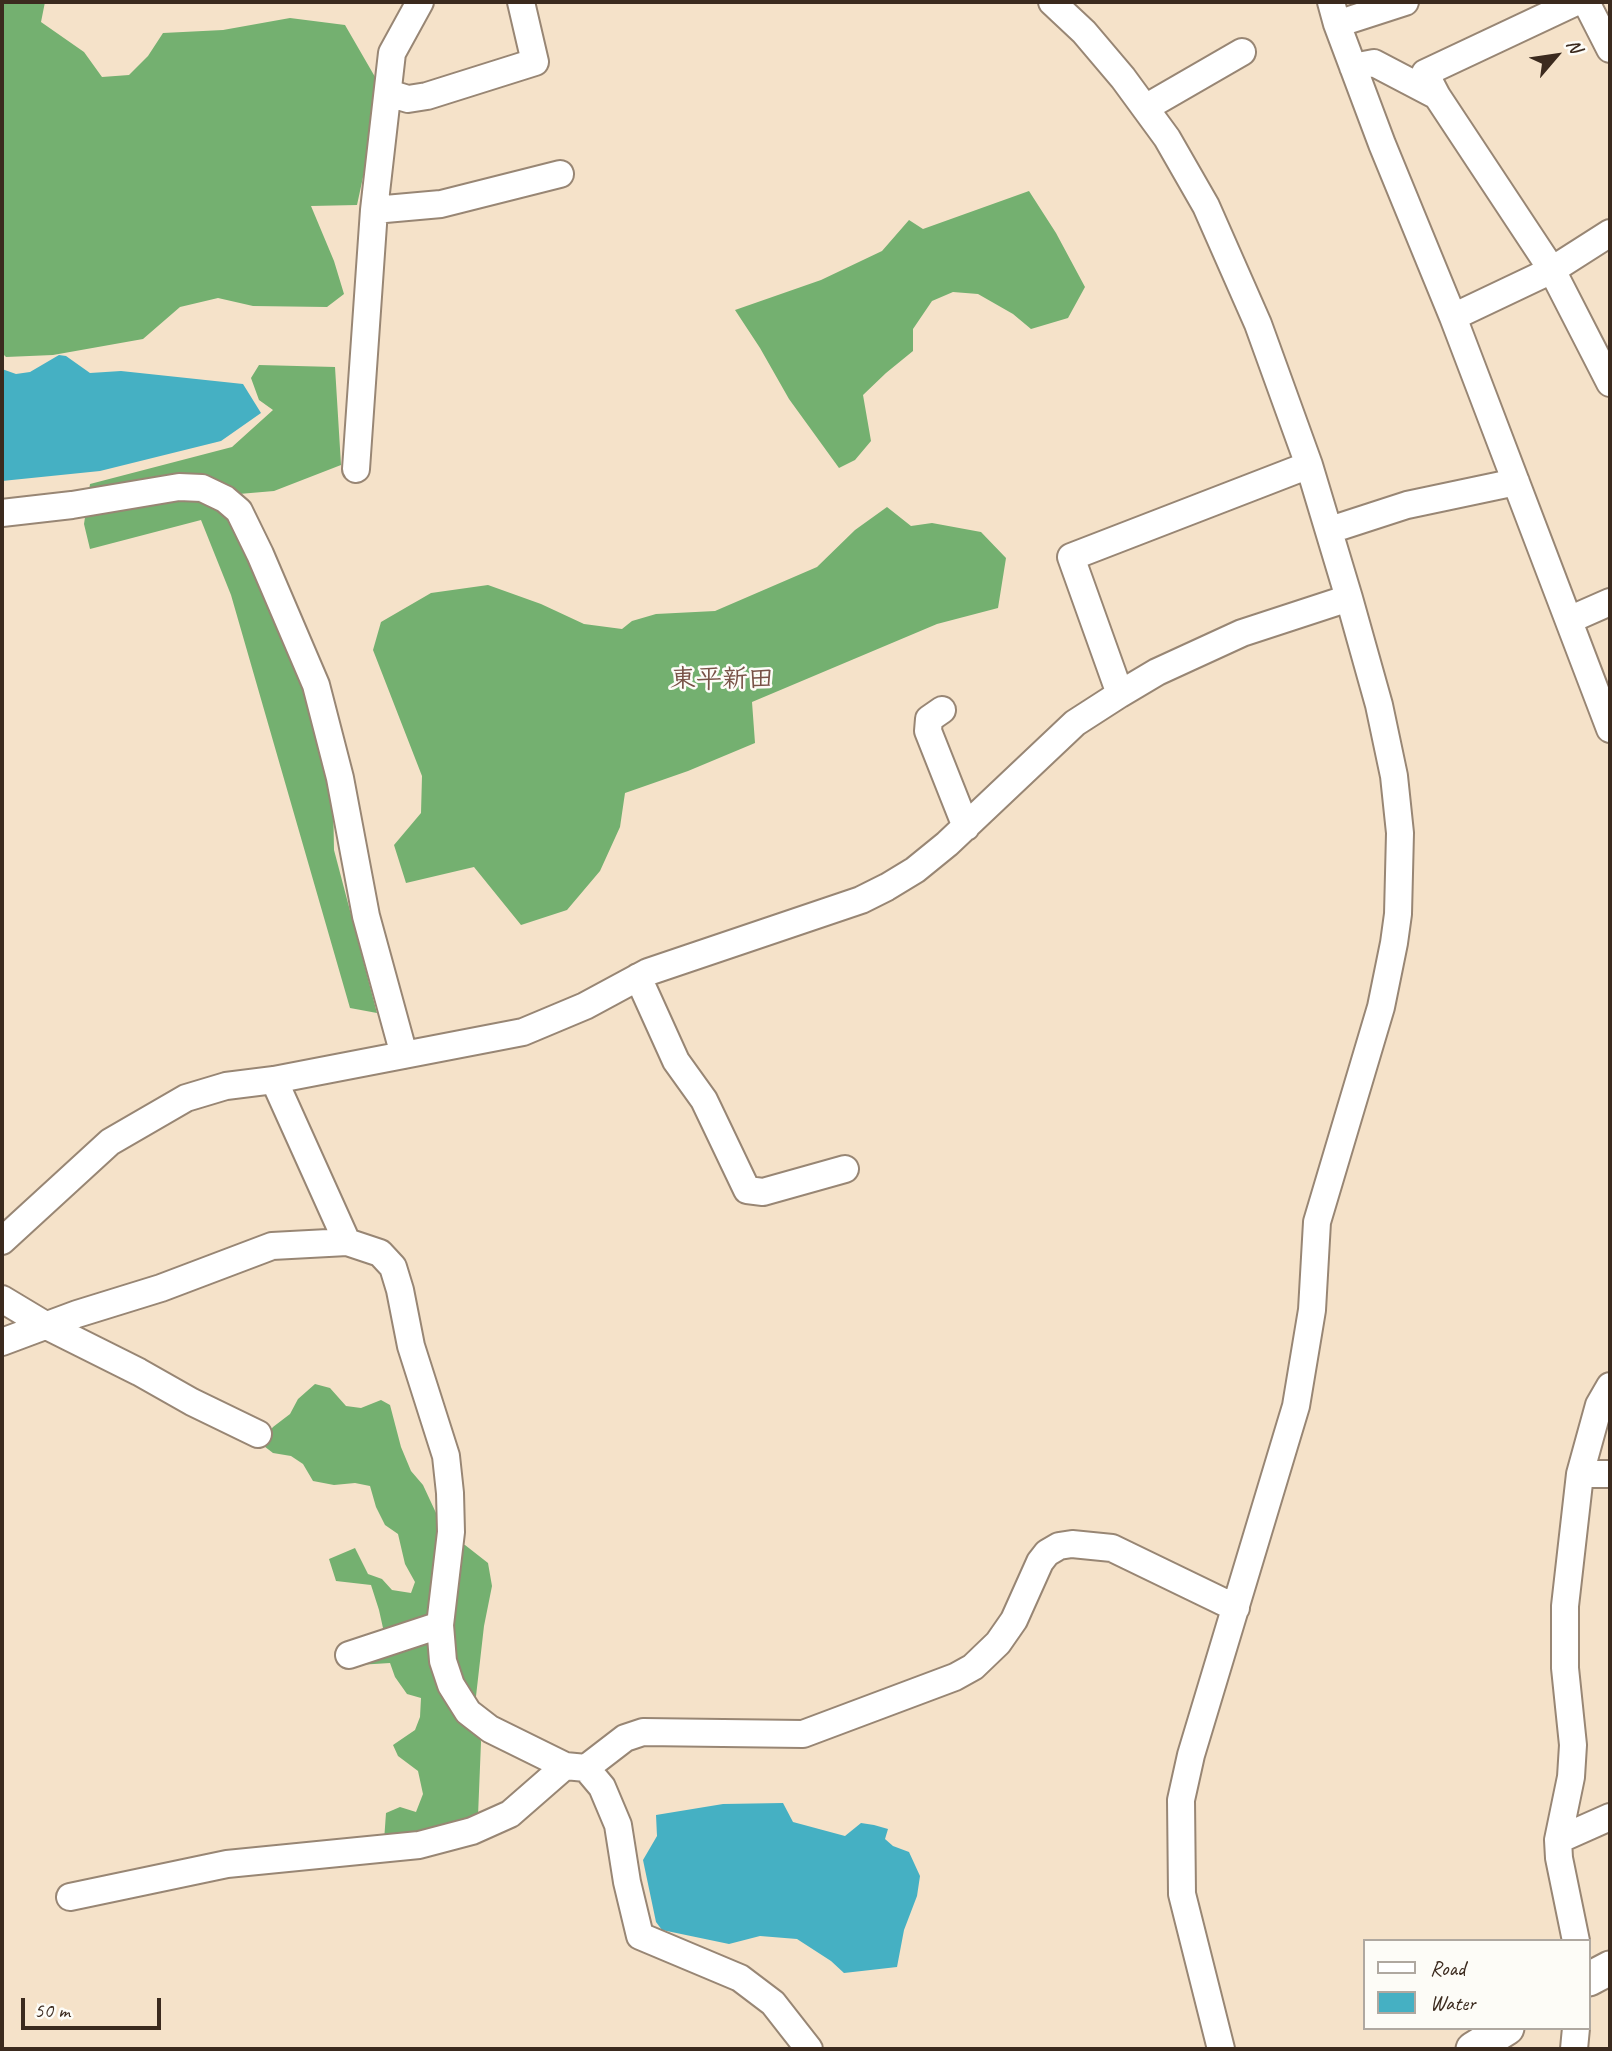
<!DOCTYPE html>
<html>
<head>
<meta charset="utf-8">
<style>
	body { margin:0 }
	#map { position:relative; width:1612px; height:2051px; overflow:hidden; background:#f5e2c9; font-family:Caveat,sans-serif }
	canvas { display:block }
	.frame { position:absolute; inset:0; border:4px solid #3b2a1e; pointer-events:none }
	.legend { position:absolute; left:1363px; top:1939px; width:228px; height:91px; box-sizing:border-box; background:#fdfcf7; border:2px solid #afa8a0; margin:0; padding:9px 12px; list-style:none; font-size:21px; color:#3b2a1e }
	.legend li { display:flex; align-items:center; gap:14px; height:35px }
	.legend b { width:35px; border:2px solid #afa8a0 }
	.north { position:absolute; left:1521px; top:21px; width:70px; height:70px; -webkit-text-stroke:5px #fdfcf7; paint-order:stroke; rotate:61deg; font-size:19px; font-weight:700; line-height:28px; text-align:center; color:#3b2a1e }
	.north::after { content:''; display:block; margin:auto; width:24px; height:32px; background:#3b2a1e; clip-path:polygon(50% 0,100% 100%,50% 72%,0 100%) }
	.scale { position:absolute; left:21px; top:1998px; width:140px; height:32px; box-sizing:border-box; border:4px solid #3b2a1e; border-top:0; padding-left:9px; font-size:21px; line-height:24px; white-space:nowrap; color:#3b2a1e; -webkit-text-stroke:5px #fdfcf7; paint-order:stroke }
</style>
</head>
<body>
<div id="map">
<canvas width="1612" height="2051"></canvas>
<div class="frame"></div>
<ul class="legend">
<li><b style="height:9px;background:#fff"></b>Road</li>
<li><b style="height:19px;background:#45b0c3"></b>Water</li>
</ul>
<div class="north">N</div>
<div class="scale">50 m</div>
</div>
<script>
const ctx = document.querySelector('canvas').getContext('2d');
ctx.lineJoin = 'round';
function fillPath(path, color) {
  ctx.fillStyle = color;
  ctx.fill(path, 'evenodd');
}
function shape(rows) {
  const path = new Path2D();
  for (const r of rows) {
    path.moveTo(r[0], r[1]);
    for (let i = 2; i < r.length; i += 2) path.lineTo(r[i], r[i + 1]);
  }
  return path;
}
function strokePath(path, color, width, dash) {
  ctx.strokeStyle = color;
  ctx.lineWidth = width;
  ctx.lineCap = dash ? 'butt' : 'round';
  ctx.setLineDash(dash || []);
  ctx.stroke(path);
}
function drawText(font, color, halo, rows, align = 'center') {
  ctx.font = font + ' Caveat,"Klee One",sans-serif';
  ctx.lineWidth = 5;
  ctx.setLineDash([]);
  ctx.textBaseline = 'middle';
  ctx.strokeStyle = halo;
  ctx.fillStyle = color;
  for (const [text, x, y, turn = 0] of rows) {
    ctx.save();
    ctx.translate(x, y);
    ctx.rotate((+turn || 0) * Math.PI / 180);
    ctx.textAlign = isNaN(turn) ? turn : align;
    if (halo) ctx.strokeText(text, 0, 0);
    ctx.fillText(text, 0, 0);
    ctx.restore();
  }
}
const forest = shape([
	[2,2,45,2,41,22,84,52,102,77,129,75,148,56,163,33,223,30,290,18,345,25,382,89,357,205,311,206,334,261,344,294,327,307,253,306,218,298,180,307,143,339,53,355,6,357,2,353],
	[1029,191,1056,233,1085,287,1068,318,1031,329,1013,314,978,294,953,292,932,301,913,329,913,351,886,373,863,395,871,441,855,460,839,468,789,399,760,348,735,310,821,280,882,251,909,220,923,229],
	[259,365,335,367,341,465,274,491,239,494,274,609,309,704,333,795,334,850,377,1013,350,1008,231,595,201,520,90,549,84,524,90,484,232,447,273,410,259,400,251,378],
	[887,507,911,526,932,523,981,532,1006,558,998,608,937,624,752,702,755,743,688,771,625,793,620,827,600,871,567,910,521,925,474,867,406,883,394,845,421,813,422,776,373,650,381,622,431,593,488,585,541,604,584,624,622,629,632,621,656,614,715,611,817,567,855,530],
	[315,1384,330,1388,346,1406,361,1408,381,1400,390,1405,401,1447,411,1471,423,1485,450,1543,465,1545,488,1563,492,1586,484,1626,475,1705,481,1742,478,1816,384,1841,386,1813,400,1807,416,1812,423,1794,418,1771,398,1756,393,1745,415,1730,420,1717,421,1698,407,1694,395,1677,390,1663,358,1665,380,1638,383,1628,379,1610,371,1585,336,1581,329,1559,355,1548,368,1574,382,1579,392,1590,411,1593,415,1582,405,1564,398,1534,385,1525,376,1507,370,1486,355,1483,334,1485,313,1481,303,1464,291,1456,273,1453,260,1443,273,1427,290,1414,298,1399]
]);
const water = shape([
	[59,355,66,356,90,373,121,371,243,384,261,413,221,441,100,471,2,481,2,369,16,374,30,372],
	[783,1803,793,1822,845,1836,861,1823,874,1825,888,1829,885,1839,893,1846,909,1852,920,1876,917,1896,904,1930,897,1967,844,1973,831,1961,797,1939,760,1936,729,1944,662,1930,656,1922,643,1860,657,1836,656,1815,723,1804]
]);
const minor = shape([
	[1052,2,1084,32,1123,78,1167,138,1206,206,1258,324,1309,465,1349,598,1379,705,1394,776,1400,833,1398,914,1394,943,1381,1007,1317,1222,1312,1310,1296,1406,1191,1755,1181,1800,1182,1894,1221,2049],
	[1331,2,1337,24,1382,144,1453,317,1610,729],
	[1576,2,1425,73,1437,96,1552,270,1610,383],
	[1586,2,1610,49],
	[1337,24,1405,2],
	[1353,67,1374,63,1437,96],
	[388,93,408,99,427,96,535,62,521,2],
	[1145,108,1242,52],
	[374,210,441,204,560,174],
	[1453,317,1552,270,1610,233],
	[356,469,374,210,392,53,420,2],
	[2,513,72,505,179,487,202,488,225,499,239,511,260,554,316,685,340,778,366,916,404,1055],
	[1330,530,1407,505,1516,482],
	[1569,620,1610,602],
	[1120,694,1071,557,1309,465],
	[942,710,929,719,928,731,966,827],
	[638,977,676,1061,704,1100,747,1190,763,1192,845,1169],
	[274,1080,347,1242],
	[2,1241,110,1142,186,1098,226,1086,274,1080,523,1032,585,1006,648,972,861,900,887,887,915,870,947,844,1075,723,1120,694,1157,672,1242,633,1349,598],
	[2,1299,47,1326,139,1372,192,1402,258,1434],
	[2,1342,77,1314,161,1288,272,1246,347,1242,380,1253,393,1267,400,1290,411,1346,446,1456,450,1493,451,1532,440,1625,443,1661,451,1685,468,1712,490,1729,565,1766,586,1768,625,1738,643,1732,803,1734,955,1677,973,1667,998,1643,1014,1620,1040,1562,1047,1553,1059,1546,1072,1544,1112,1548,1236,1608],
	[1580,1474,1610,1474],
	[349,1655,440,1625],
	[586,1768,602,1787,618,1825,627,1882,640,1936,740,1978,773,2003,809,2049],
	[1558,1840,1610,1817],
	[70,1897,227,1864,419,1845,472,1831,510,1814,565,1766],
	[1576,1941,1559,1858,1558,1840,1571,1777,1573,1745,1565,1668,1565,1606,1580,1474,1599,1405,1610,1386],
	[1574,2049,1576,2028]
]);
const major = shape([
	[1589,1979,1610,1968],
	[1473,2049,1507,2028]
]);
const neighbourhoodNames = [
	["東平新田",722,680]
];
fillPath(forest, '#74b070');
fillPath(water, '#45b0c3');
strokePath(minor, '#988674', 30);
strokePath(major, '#988674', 37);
strokePath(minor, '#fff', 26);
strokePath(major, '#fff', 33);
drawText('bold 26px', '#785247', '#fdfcf7', neighbourhoodNames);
</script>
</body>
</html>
